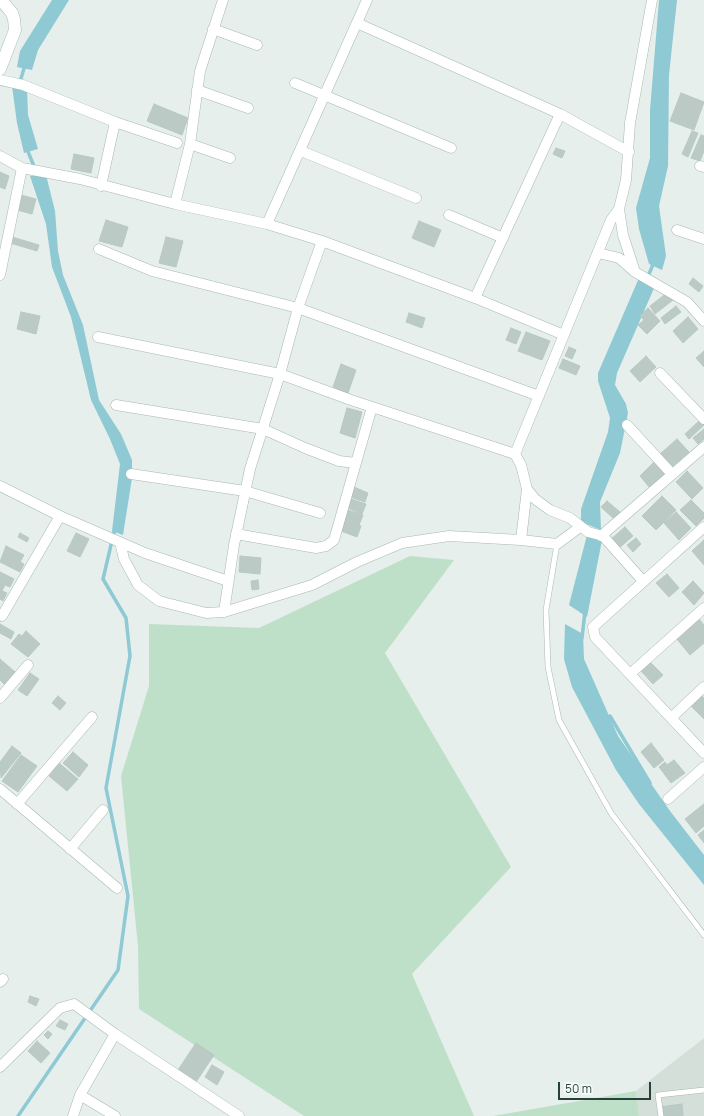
<!DOCTYPE html>
<html>
<head>
<meta charset="utf-8">
<style>
	body { margin:0 }
	#map { position:relative; width:704px; height:1116px; overflow:hidden; background:#e6efeb; font-family:Manrope,sans-serif }
	canvas { display:block }
	.scale { position:absolute; left:558px; top:1082px; width:93px; height:18px; box-sizing:border-box; border:2px solid #24423a; border-top:0; padding-left:5px; font-size:12px; line-height:14px; white-space:nowrap; color:#24423a; -webkit-text-stroke:3px #f7fbf9; paint-order:stroke }
</style>
</head>
<body>
<div id="map">
<canvas width="704" height="1116"></canvas>
<div class="scale">50 m</div>
</div>
<script>
const ctx = document.querySelector('canvas').getContext('2d');
ctx.lineJoin = 'round';
function fillPath(path, color) {
  ctx.fillStyle = color;
  ctx.fill(path, 'evenodd');
}
function shape(rows) {
  const path = new Path2D();
  for (const r of rows) {
    path.moveTo(r[0], r[1]);
    for (let i = 2; i < r.length; i += 2) path.lineTo(r[i], r[i + 1]);
  }
  return path;
}
function strokePath(path, color, width, dash) {
  ctx.strokeStyle = color;
  ctx.lineWidth = width;
  ctx.lineCap = dash ? 'butt' : 'round';
  ctx.setLineDash(dash || []);
  ctx.stroke(path);
}
const built = shape([
	[704,1038,704,1116,639,1116,636,1091]
]);
const green = shape([
	[410,556,454,560,385,653,511,867,412,974,474,1116,304,1116,139,1009,138,946,121,776,149,686,149,624,259,628],
	[636,1091,639,1116,493,1116]
]);
const water = shape([
	[52,0,69,0,38,50,32,70,17,67,20,51],
	[659,0,677,0,669,75,668,166,659,206,666,256,662,270,649,264,639,229,636,208,650,158,650,110],
	[12,86,27,88,28,115,38,149,24,153,17,123],
	[46,175,55,211,58,251,63,275,83,325,99,400,121,434,132,460,132,478,123,535,112,531,120,464,110,439,91,400,71,317,52,267,46,224,30,176],
	[639,278,655,286,617,373,615,385,626,404,628,413,620,453,600,502,601,530,581,522,581,509,608,432,610,418,598,381,598,373],
	[587,535,602,540,587,617,569,605],
	[565,624,583,634,584,659,618,736,670,811,704,855,704,885,639,804,616,770,572,687,564,659]
]);
const stream = shape([
	[20,82,25,65],
	[27,149,35,169],
	[647,279,654,262],
	[582,638,585,611],
	[610,716,650,783],
	[18,1116,118,970,128,896,106,788,130,656,126,618,103,579,115,528]
]);
const building = shape([
	[681,93,704,102,694,130,670,121,681,93],
	[154,104,188,118,182,135,147,121,154,104],
	[692,131,698,133,688,157,682,154,692,131],
	[701,135,704,136,704,151,700,161,691,158,701,135],
	[556,148,565,151,562,158,553,154,556,148],
	[74,154,94,158,91,173,71,169,74,154],
	[0,172,9,176,5,189,0,187,0,172],
	[21,195,36,199,32,214,17,210,21,195],
	[106,220,128,227,122,247,99,241,106,220],
	[419,221,441,230,434,247,412,238,419,221],
	[12,237,39,245,37,251,10,243,12,237],
	[166,237,183,241,176,267,159,263,166,237],
	[693,278,703,286,699,292,689,284,693,278],
	[667,293,673,300,655,314,650,306,667,293],
	[676,306,681,312,665,324,661,318,676,306],
	[648,308,660,321,647,334,638,325,644,320,640,316,648,308],
	[21,312,40,316,36,334,17,329,21,312],
	[409,313,425,318,422,328,406,322,409,313],
	[688,317,698,329,683,343,673,331,688,317],
	[511,328,521,332,516,344,506,340,511,328],
	[526,332,550,341,542,360,518,351,526,332],
	[569,347,576,350,572,359,565,356,569,347],
	[704,351,704,367,696,358,704,351],
	[646,356,656,367,640,382,630,371,646,356],
	[563,359,580,366,576,375,559,368,563,359],
	[341,364,356,370,348,393,333,387,341,364],
	[347,408,362,412,355,438,340,433,347,408],
	[700,420,704,425,689,439,685,434,700,420],
	[704,429,704,439,698,444,693,438,704,429],
	[677,439,689,452,672,467,660,454,677,439],
	[655,461,666,473,650,488,640,476,655,461],
	[687,471,703,488,692,499,676,482,687,471],
	[354,487,368,493,365,502,350,497,354,487],
	[662,496,676,510,656,530,642,516,662,496],
	[351,499,366,504,362,514,348,508,351,499],
	[691,500,704,513,704,518,696,526,680,510,691,500],
	[607,501,620,512,614,519,601,507,607,501],
	[348,510,363,515,359,525,345,520,348,510],
	[676,512,691,528,679,540,664,523,676,512],
	[345,521,361,526,357,537,341,531,345,521],
	[625,527,633,536,618,549,610,540,625,527],
	[20,533,29,538,27,542,18,537,20,533],
	[76,533,89,539,80,557,67,551,76,533],
	[636,538,641,544,633,552,627,545,636,538],
	[704,540,704,565,692,551,704,540],
	[6,546,24,555,20,562,24,564,20,572,0,562,6,546],
	[240,556,261,558,260,574,239,572,240,556],
	[0,572,14,579,10,587,5,585,2,591,7,593,3,601,0,599,0,572],
	[667,574,679,588,669,597,656,583,667,574],
	[258,580,259,589,252,590,251,581,258,580],
	[693,581,704,593,694,605,682,592,693,581],
	[699,619,704,625,704,643,690,655,676,638,699,619],
	[0,624,14,632,11,639,0,633,0,624],
	[26,631,40,644,28,657,11,644,19,634,22,636,26,631],
	[0,659,15,672,4,684,0,680,0,659],
	[650,662,663,675,653,684,641,671,650,662],
	[30,673,39,679,27,696,18,690,30,673],
	[58,696,66,703,60,710,52,703,58,696],
	[702,696,704,698,704,719,691,706,702,696],
	[651,743,664,760,654,768,641,752,651,743],
	[12,746,21,753,1,778,0,762,12,746],
	[73,752,88,765,79,777,63,763,73,752],
	[21,755,37,766,18,792,2,781,21,755],
	[674,760,685,773,671,783,659,767,665,762,667,765,674,760],
	[59,763,78,779,67,791,49,776,59,763],
	[704,804,704,826,696,833,685,819,704,804],
	[704,830,704,843,698,835,704,830],
	[30,996,39,999,36,1006,28,1002,30,996],
	[60,1020,68,1024,65,1030,56,1026,60,1020],
	[48,1031,52,1034,48,1039,44,1035,48,1031],
	[37,1041,50,1053,41,1063,28,1051,37,1041],
	[196,1043,214,1055,196,1082,178,1070,196,1043],
	[212,1065,224,1072,217,1085,205,1077,212,1065],
	[682,1104,683,1116,661,1116,660,1107,682,1104]
]);
const service = shape([
	[557,544,546,610,548,667,559,720,611,813,704,935],
	[661,1116,658,1095,704,1090]
]);
const minor = shape([
	[357,23,560,114,629,152],
	[213,29,257,45],
	[0,80,23,85,115,122,101,186],
	[295,83,451,148],
	[197,90,248,108],
	[115,122,177,143],
	[190,144,230,158],
	[301,151,416,198],
	[0,156,22,168,0,275],
	[700,166,704,167],
	[22,168,80,179,175,204,267,224,322,241,475,298,564,335],
	[175,204,190,144,200,71,223,0],
	[449,215,503,238],
	[267,224,367,0],
	[677,230,704,239],
	[99,249,152,271,298,308,539,396],
	[598,253,619,258,635,272,687,302,704,321],
	[635,272,623,235,619,209,626,180,630,123,652,0],
	[475,298,560,114],
	[98,337,280,374,351,400,515,454,521,465,527,489,535,499,550,510,570,518,588,532,603,536,643,581],
	[660,373,704,419],
	[116,405,263,429,305,448,339,461,356,463],
	[627,425,672,474],
	[515,454,611,220,619,209],
	[131,474,245,491,320,513],
	[0,486,60,516,145,553,228,581],
	[704,527,593,627,595,637,704,753],
	[236,534,316,548,326,546,334,540,372,407],
	[601,536,704,447],
	[521,540,557,544,580,527],
	[120,542,124,559,138,585,159,601,206,613,224,612,234,545,250,469,280,374,298,308,322,241],
	[224,612,312,585,357,562,402,543,449,536,521,540,527,489],
	[2,616,60,516],
	[630,674,704,608],
	[0,698,28,665],
	[671,718,704,687],
	[0,789,117,888],
	[668,799,704,767],
	[17,804,92,717],
	[70,849,103,810],
	[0,982,3,979],
	[115,1034,80,1095,115,1116],
	[0,1067,60,1008,74,1004,115,1034,239,1116],
	[73,1116,80,1095]
]);
const tertiary = shape([
	[0,69,15,30,14,19,12,13,1,0]
]);
fillPath(built, '#d4dfda');
fillPath(green, '#bfe0c8');
fillPath(water, '#8ec9d4');
strokePath(stream, '#8ec9d4', 3.5);
fillPath(building, '#bbcac4');
strokePath(building, '#b8c9c2', 1);
strokePath(service, '#a8b8b2', 6);
strokePath(minor, '#a8b8b2', 11);
strokePath(tertiary, '#a8b8b2', 13);
strokePath(service, '#fff', 5);
strokePath(minor, '#fff', 10);
strokePath(tertiary, '#fff', 12);
</script>
</body>
</html>
